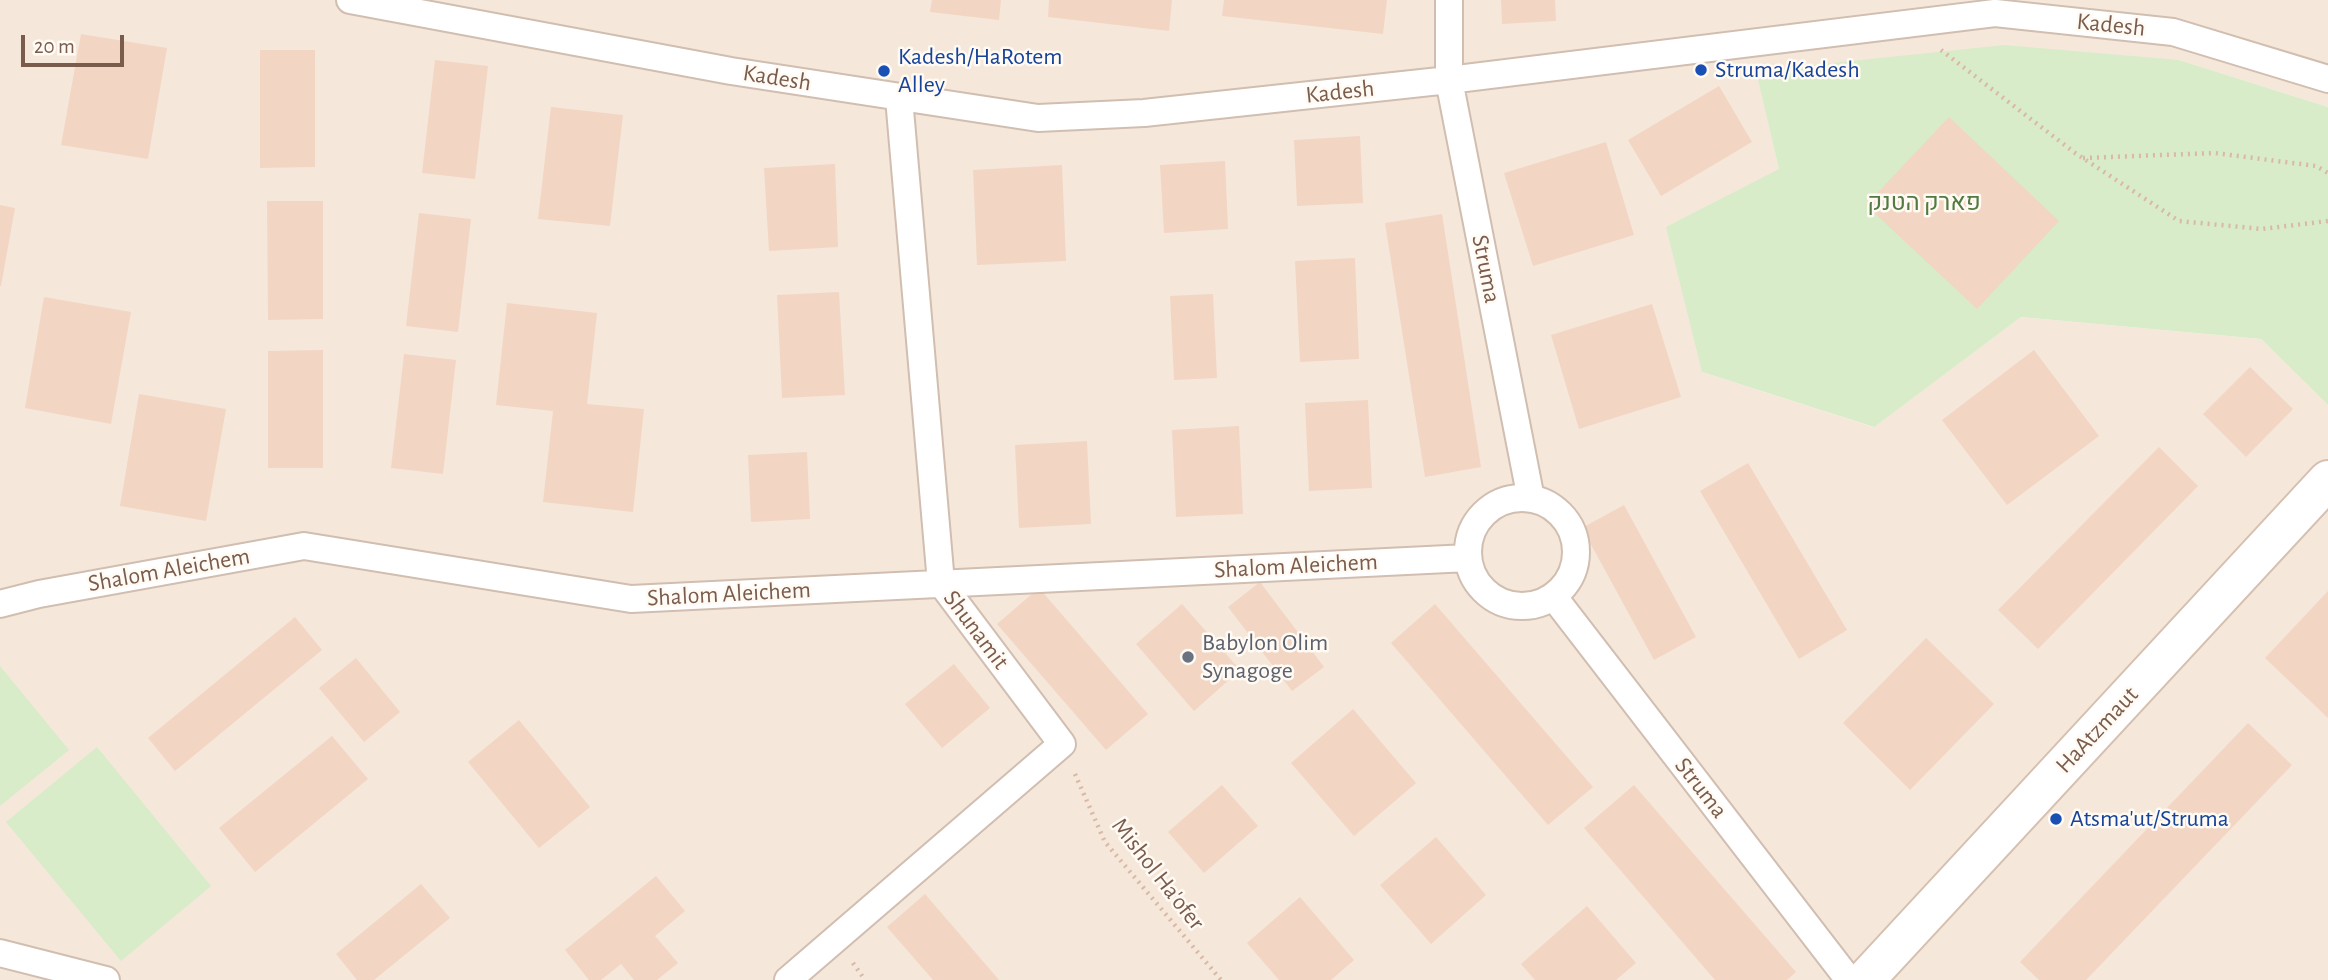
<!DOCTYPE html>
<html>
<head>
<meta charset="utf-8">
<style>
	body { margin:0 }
	#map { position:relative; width:2328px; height:980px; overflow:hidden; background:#fdf6ec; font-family:"Alegreya Sans",sans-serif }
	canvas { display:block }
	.scale { position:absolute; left:21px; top:35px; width:103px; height:32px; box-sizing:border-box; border:4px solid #7a5c4d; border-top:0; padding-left:9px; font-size:21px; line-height:24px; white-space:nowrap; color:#7a5c4d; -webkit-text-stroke:5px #fffaf3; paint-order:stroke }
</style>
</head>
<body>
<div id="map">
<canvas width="2328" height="980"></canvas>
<div class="scale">20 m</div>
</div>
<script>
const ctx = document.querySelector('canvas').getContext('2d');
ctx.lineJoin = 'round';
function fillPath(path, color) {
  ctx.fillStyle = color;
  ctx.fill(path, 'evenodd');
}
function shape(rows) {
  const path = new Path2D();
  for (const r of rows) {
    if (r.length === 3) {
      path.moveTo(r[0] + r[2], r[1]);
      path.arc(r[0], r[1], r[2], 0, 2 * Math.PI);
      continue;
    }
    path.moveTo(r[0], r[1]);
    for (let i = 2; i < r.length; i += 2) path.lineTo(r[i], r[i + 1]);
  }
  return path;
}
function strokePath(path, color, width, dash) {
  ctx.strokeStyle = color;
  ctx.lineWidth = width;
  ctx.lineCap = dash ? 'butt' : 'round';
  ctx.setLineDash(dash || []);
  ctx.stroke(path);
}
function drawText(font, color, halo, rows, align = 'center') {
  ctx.font = font + ' "Alegreya Sans",Heebo,sans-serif';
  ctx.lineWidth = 5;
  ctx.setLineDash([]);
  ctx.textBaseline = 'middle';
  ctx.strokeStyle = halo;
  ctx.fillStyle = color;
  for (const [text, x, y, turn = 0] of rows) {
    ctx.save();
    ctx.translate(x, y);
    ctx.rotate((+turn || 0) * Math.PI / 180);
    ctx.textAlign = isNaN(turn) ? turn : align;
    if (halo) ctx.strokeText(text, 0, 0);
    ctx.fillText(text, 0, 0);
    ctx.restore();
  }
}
const residential = shape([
	[0,0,2328,0,2328,107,2179,60,1757,71,1779,169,1702,372,1873,427,2021,317,2261,339,2328,405,2328,980,0,980]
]);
const green = shape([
	[2004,45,2179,60,2328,107,2328,405,2261,339,2021,317,1874,427,1702,372,1666,227,1779,169,1756,71],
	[0,666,69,750,0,806],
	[97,747,211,886,121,961,6,822]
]);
const building = shape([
	[932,0,1001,0,999,20,930,12],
	[1049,0,1172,0,1169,31,1048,17],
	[1224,0,1387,0,1383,34,1222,16],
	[1501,0,1555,0,1556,21,1502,24],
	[81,34,167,48,148,159,61,145],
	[260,50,315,50,315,167,260,168],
	[435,60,488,66,475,179,422,173],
	[1719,86,1752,142,1661,196,1628,140],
	[551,107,623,115,610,226,538,219],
	[1949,117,2059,221,1977,309,1866,205],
	[1360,136,1363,203,1297,206,1294,140],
	[1606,142,1634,235,1533,266,1504,173],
	[1225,161,1228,229,1164,233,1160,165],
	[835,164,838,247,769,251,764,168],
	[1062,165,1066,261,977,265,973,170],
	[267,201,323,201,323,319,268,320],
	[0,205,15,208,1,286,0,286],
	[419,213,471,219,458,332,406,326],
	[1442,214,1481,467,1425,477,1385,223],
	[1355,258,1359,359,1300,362,1295,261],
	[839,292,845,395,782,398,777,295],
	[1213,294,1217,378,1174,380,1170,296],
	[44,297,131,312,111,424,25,408],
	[507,303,597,313,587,404,644,409,633,512,543,502,553,411,496,405],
	[1652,304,1681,397,1579,429,1551,335],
	[323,350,323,468,268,468,268,351],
	[2034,350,2099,436,2007,505,1942,420],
	[404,354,456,360,443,474,391,468],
	[2250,367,2293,409,2246,457,2203,414],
	[139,394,226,409,206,521,120,506],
	[1368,400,1372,488,1309,491,1305,403],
	[1239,426,1243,514,1176,517,1172,430],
	[1087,441,1091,524,1019,528,1015,445],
	[2159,447,2198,486,2038,649,1998,610],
	[807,452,810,519,751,522,748,455],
	[1748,463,1847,630,1799,659,1700,491],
	[1624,505,1696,637,1654,660,1582,528],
	[1260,582,1324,667,1292,691,1228,607],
	[1039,588,1148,714,1106,750,997,624],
	[2328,591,2328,718,2265,658],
	[1182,604,1240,670,1194,711,1136,644],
	[1435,604,1593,787,1548,825,1391,643],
	[295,617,322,650,175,771,148,738],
	[1926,638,1994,704,1910,790,1843,723],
	[356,658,400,712,364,742,319,688],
	[954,664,990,708,942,748,905,704],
	[1353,709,1416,783,1354,836,1291,763],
	[519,720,590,807,539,848,468,762],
	[2248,723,2292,765,2086,980,2039,980,2020,962],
	[332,736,368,779,255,872,219,828],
	[1222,785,1258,826,1204,873,1168,832],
	[1634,785,1796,972,1787,980,1715,980,1584,828],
	[1436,837,1486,895,1431,944,1380,885],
	[656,876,685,911,655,936,678,963,657,980,634,980,621,964,601,980,589,980,565,950],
	[421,884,450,918,374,980,357,980,336,954],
	[925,894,999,980,933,980,887,927],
	[1300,897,1354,960,1331,980,1279,980,1247,943],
	[1587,906,1636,963,1616,980,1535,980,1521,964]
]);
const path = shape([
	[1941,50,2075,153,2179,221,2262,229,2328,221],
	[2083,158,2215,153,2316,166,2328,173],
	[1075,774,1105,842,1221,980],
	[853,963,865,980]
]);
const street = shape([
	[350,0,731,71,1038,118,1144,113,1449,80,1995,13,2173,32,2328,79],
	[1449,0,1449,80,1531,499],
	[1522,552,54],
	[1553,596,1849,980],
	[0,604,39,594,304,546,631,599,1468,558],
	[0,953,106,980],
	[788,980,1062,744,941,583,899,98]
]);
const secondary = shape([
	[1865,980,2328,480]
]);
const markers = [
	[1701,70,7,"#1a4fb4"],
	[884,71,7,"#1a4fb4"],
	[1188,657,7,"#6b7280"],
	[2056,819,7,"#1a4fb4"]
];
const streetNames = [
	["Kadesh",2111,25,6],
	["Kadesh",777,78,9],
	["Kadesh",1340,92,-6],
	["Struma",1486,269,79],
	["Shalom Aleichem",1296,566,-3],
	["Shalom Aleichem",169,570,-10],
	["Shalom Aleichem",729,594,-3],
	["Shunamit",976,630,53],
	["HaAtzmaut",2097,730,-47],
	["Struma",1701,788,52],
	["Mishol Ha'ofer",1158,874,52]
];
const transitNames = [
	["Kadesh/HaRotem",898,57],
	["Alley",898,85],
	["Struma/Kadesh",1715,70],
	["Atsma'ut/Struma",2070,819]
];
const parkNames = [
	["פארק הטנק",1924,203]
];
const worshipNames = [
	["Babylon Olim",1202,643],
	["Synagoge",1202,671]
];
fillPath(residential, '#f5e8da');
fillPath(green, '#d8ecc9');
fillPath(building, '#f3d5c3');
strokePath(street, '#d1beb0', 30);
strokePath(secondary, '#d6c0b0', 42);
strokePath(path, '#d9b8a5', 4.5, [2, 5]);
strokePath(street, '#fff', 26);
strokePath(secondary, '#fff', 38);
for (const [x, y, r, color] of markers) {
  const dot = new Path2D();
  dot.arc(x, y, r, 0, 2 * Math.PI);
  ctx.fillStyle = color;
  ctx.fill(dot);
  strokePath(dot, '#fffaf3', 2.5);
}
drawText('24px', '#7a5c4d', '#fffaf3', streetNames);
drawText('24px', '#164399', '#fffaf3', transitNames, 'left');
drawText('24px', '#537a41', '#fffaf3', parkNames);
drawText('24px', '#5b616d', '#fffaf3', worshipNames, 'left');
</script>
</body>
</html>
